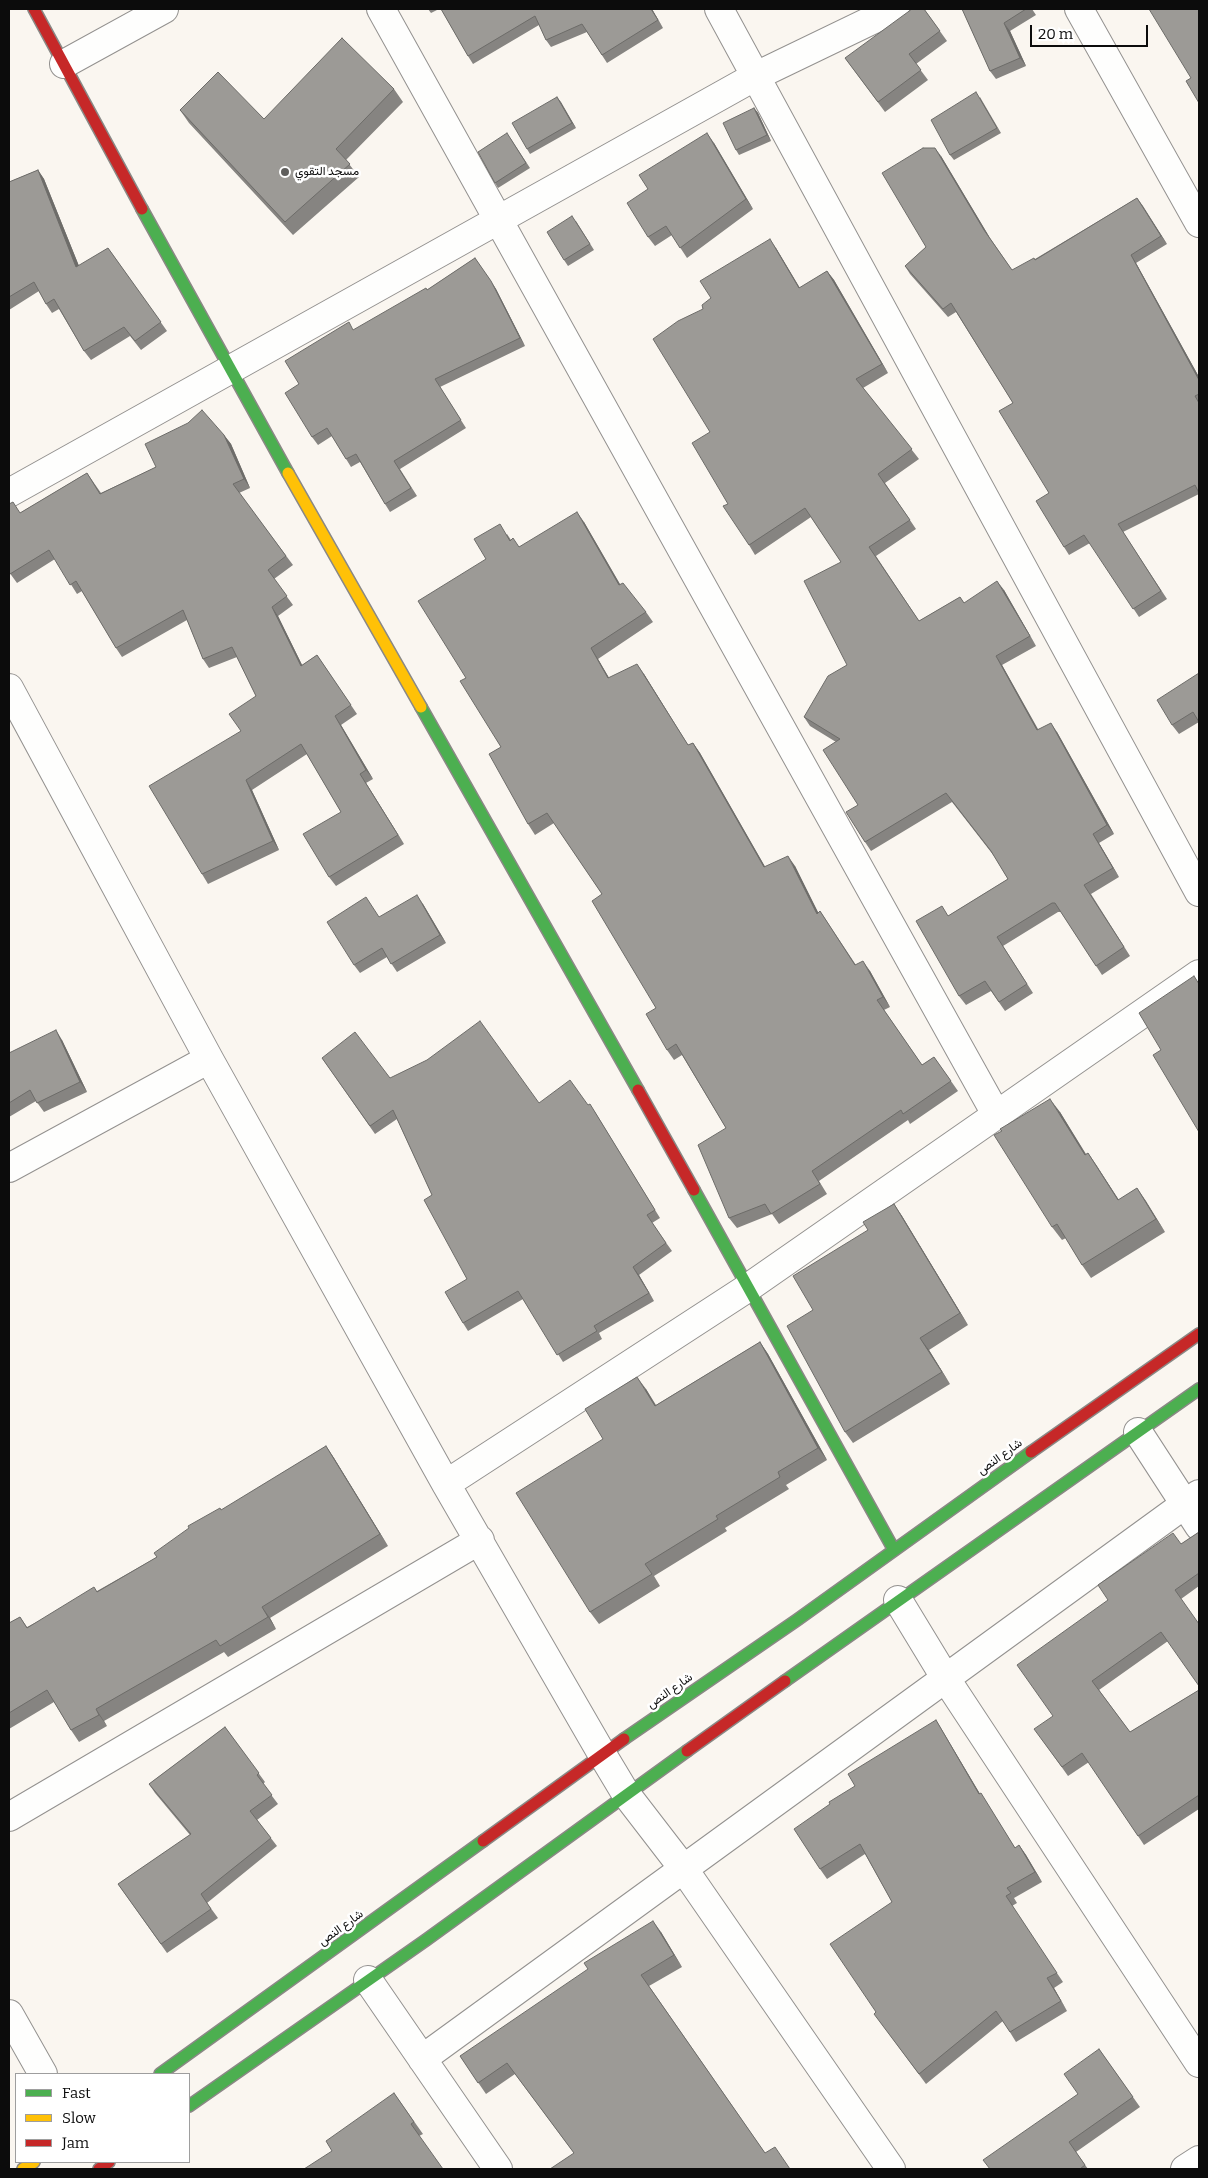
<!DOCTYPE html>
<html>
<head>
<meta charset="utf-8">
<style>
	body { margin:0 }
	#map { position:relative; width:1208px; height:2178px; overflow:hidden; background:#faf6f0; font-family:Bitter,serif }
	canvas { display:block }
	.frame { position:absolute; inset:0; border:10px solid #0c0c0c; pointer-events:none }
	.legend { position:absolute; left:15px; top:2073px; width:175px; height:90px; box-sizing:border-box; background:#fff; border:1px solid #9e9e9e; margin:0; padding:6px 9px; list-style:none; font-size:15px; color:#0c0c0c }
	.legend li { display:flex; align-items:center; gap:10px; height:25px }
	.legend b { width:25px; border:1px solid #9e9e9e }
	.scale { position:absolute; left:1030px; top:25px; width:118px; height:22px; box-sizing:border-box; border:2px solid #0c0c0c; border-top:0; padding-left:6px; font-size:15px; line-height:18px; white-space:nowrap; color:#0c0c0c; -webkit-text-stroke:4px #fff; paint-order:stroke }
</style>
</head>
<body>
<div id="map">
<canvas width="1208" height="2178"></canvas>
<div class="frame"></div>
<ul class="legend">
<li><b style="height:6px;background:#4caf50"></b>Fast</li>
<li><b style="height:6px;background:#ffc107"></b>Slow</li>
<li><b style="height:6px;background:#c62828"></b>Jam</li>
</ul>
<div class="scale">20 m</div>
</div>
<script>
const ctx = document.querySelector('canvas').getContext('2d');
ctx.lineJoin = 'round';
function shape(rows) {
  const path = new Path2D();
  for (const r of rows) {
    path.moveTo(r[0], r[1]);
    for (let i = 2; i < r.length; i += 2) path.lineTo(r[i], r[i + 1]);
  }
  return path;
}
function strokePath(path, color, width, dash) {
  ctx.strokeStyle = color;
  ctx.lineWidth = width;
  ctx.lineCap = dash ? 'butt' : 'round';
  ctx.setLineDash(dash || []);
  ctx.stroke(path);
}
function fillPath(path, color) {
  ctx.fillStyle = color;
  ctx.fill(path, 'evenodd');
}
function drawText(font, color, halo, rows, align = 'center') {
  ctx.font = font + ' Bitter,Vazirmatn,serif';
  ctx.lineWidth = 5;
  ctx.setLineDash([]);
  ctx.textBaseline = 'middle';
  ctx.strokeStyle = halo;
  ctx.fillStyle = color;
  for (const [text, x, y, turn = 0] of rows) {
    ctx.save();
    ctx.translate(x, y);
    ctx.rotate((+turn || 0) * Math.PI / 180);
    ctx.textAlign = isNaN(turn) ? turn : align;
    if (halo) ctx.strokeText(text, 0, 0);
    ctx.fillText(text, 0, 0);
    ctx.restore();
  }
}
const street = shape([
	[381,9,997,1116],
	[719,9,1199,892],
	[1079,9,1199,223],
	[64,64,164,9],
	[9,493,756,76,895,9],
	[9,688,209,1059,446,1484,602,1754,626,1794,683,1868,891,2169],
	[9,1168,209,1059],
	[1138,1432,1199,1526],
	[446,1484,749,1287,1199,974],
	[898,1600,946,1679,1199,2063],
	[9,1817,480,1540],
	[368,1980,498,2169],
	[9,2014,43,2074],
	[422,2059,1199,1494],
	[1185,2169,1199,2160]
]);
const fast = shape([
	[142,209,288,473],
	[421,707,638,1090],
	[694,1190,894,1550],
	[785,1681,1199,1389],
	[624,1739,797,1620,1031,1452],
	[160,2074,483,1841],
	[189,2106,426,1940,687,1751]
]);
const slow = shape([
	[288,473,421,707],
	[23,2169,34,2162]
]);
const jam = shape([
	[34,9,142,209],
	[638,1090,694,1190],
	[1031,1452,1199,1334],
	[687,1751,785,1681],
	[483,1841,624,1739],
	[99,2169,109,2162]
]);
const wall = shape([
	[428,9,439,9,431,13],
	[441,9,652,9,663,28,607,63,587,32,551,47,546,40,539,25,473,64,468,56],
	[924,9,947,41,916,64,928,80,885,112,845,58],
	[962,9,1032,9,1036,15,1010,31,1026,66,996,79,990,71],
	[394,89,403,102,346,160,359,177,293,235,189,123,180,110,264,119],
	[557,97,576,128,530,154,527,149],
	[980,97,1001,133,954,160,950,155],
	[754,108,758,113,771,141,739,155,736,150],
	[511,139,530,168,498,188,495,183],
	[714,143,753,209,687,258,672,235,655,246,648,237,648,189],
	[941,156,990,238,1012,270,1035,259,1137,198,1167,244,1136,263,1199,377,1199,494,1123,532,1167,599,1139,617,1090,543,1069,555,1064,547,1049,493,1013,403,956,312,948,317,910,274,905,266,926,247],
	[38,170,44,179,79,266,108,248,167,331,141,350,130,336,91,360,84,351,59,309,52,313,46,304,39,291,9,310,9,182],
	[576,221,594,250,568,266,564,260],
	[776,248,800,288,827,271,834,280,888,373,863,388,919,459,885,483,916,529,876,556,919,621,960,597,964,603,1004,590,1036,646,1002,665,1038,729,1057,732,1114,834,1099,843,1119,877,1091,894,1130,956,1102,975,1061,912,1058,912,1003,946,1033,993,1005,1011,991,991,966,1005,959,996,948,916,1008,879,994,856,952,802,871,851,865,842,858,805,836,742,810,726,804,717,847,665,841,562,811,517,755,555,749,545,728,504,710,432,703,309,711,298],
	[475,258,496,289,525,346,440,387,466,428,400,469,417,496,390,512,385,504,360,462,351,467,332,436,318,445,312,437,299,384,427,290],
	[224,435,231,444,250,488,239,493,293,565,274,579,293,605,278,616,302,665,317,655,357,714,341,725,373,779,366,783,404,844,336,886,329,877,341,812,307,754,252,790,279,850,208,884,202,874,241,731,256,696,237,657,209,668,203,659,187,620,122,657,116,648,82,591,77,594,55,559,17,583,9,572,20,513,87,473,101,493],
	[584,522,620,584,646,612,653,622,598,659,609,678,644,674,688,745,693,743,700,753,765,867,795,866,818,913,820,911,856,965,870,971,890,1007,884,1010,922,1065,934,1057,958,1091,910,1124,908,1120,819,1181,827,1194,779,1224,772,1214,737,1228,729,1218,726,1128,682,1055,674,1060,667,1050,656,1008,602,894,554,823,535,835,528,824,501,747,466,678,486,559,507,534,511,540,519,547],
	[1199,673,1199,722,1179,734,1172,725],
	[423,904,446,943,397,972,387,957,360,973,354,965,380,917],
	[62,1040,87,1092,44,1112,36,1101,9,1117,9,1053],
	[322,1058,390,1078,539,1103,588,1105,595,1112,660,1218,652,1223,672,1251,639,1275,654,1301,599,1333,602,1339,563,1362,523,1299,468,1331,463,1323,467,1279,432,1195,397,1119,375,1134],
	[1060,1112,1086,1154,1088,1153,1119,1200,1137,1188,1165,1232,1091,1278,1082,1265,1066,1238,1062,1240,1052,1227],
	[894,1204,902,1216,968,1325,929,1350,950,1384,853,1443,845,1432,813,1310,868,1230],
	[760,1342,768,1354,827,1460,786,1485,789,1489,725,1528,727,1531,654,1576,660,1586,599,1624,590,1612,603,1439,646,1389,656,1405],
	[326,1446,334,1458,388,1546,270,1618,276,1629,228,1657,224,1652,104,1721,107,1726,79,1742,71,1730,54,1702,9,1729,9,1623,20,1617,27,1627,97,1591,157,1557,222,1510],
	[1199,1532,1199,1586,1181,1599,1168,1641,1099,1690,1130,1732,1199,1690,1199,1809,1144,1845,1089,1762,1068,1776,1041,1738,1053,1716,1108,1600,1181,1544],
	[936,1720,942,1730,980,1794,987,1803,1015,1848,1019,1845,1026,1855,1042,1882,1014,1898,1017,1903,1012,1906,1063,1982,1054,1988,1067,2011,1016,2042,1003,2021,926,2084,881,2023,876,2012,892,1902,865,1854,827,1879,820,1869,855,1786],
	[225,1727,265,1782,263,1784,278,1804,257,1820,277,1846,207,1903,218,1918,167,1953,118,1884,190,1835,155,1793,149,1784],
	[661,1932,682,1967,649,1986,765,2153,790,2169,574,2153,515,2074,486,2094,460,2056],
	[1099,2049,1140,2107,1076,2152,1088,2169,990,2169,1078,2094],
	[394,2093,423,2134,419,2136,332,2151]
]);
const shadedWall = shape([
	[651,9,652,9,663,28,658,20],
	[1004,23,1010,31,1026,66,1020,58],
	[557,97,561,102,576,128,572,123],
	[754,108,758,113,771,141,767,135],
	[707,133,714,143,753,209,746,199],
	[935,148,941,156,990,238,984,230],
	[38,170,44,179,83,276,76,267],
	[1137,198,1143,206,1167,244,1161,236],
	[770,239,776,248,805,297,799,288],
	[1131,255,1136,263,1199,377,1199,380],
	[827,271,834,280,888,373,882,364],
	[491,281,496,289,525,346,520,338],
	[224,435,231,444,250,488,244,479],
	[577,512,584,522,626,595,619,585],
	[997,581,1004,590,1036,646],
	[272,607,278,616,307,675,301,666],
	[591,648,598,659,615,688,608,678],
	[996,656,1002,665,1043,739,1037,730],
	[637,664,644,674,695,756,688,745],
	[335,716,341,725,373,779,366,770],
	[1051,723,1057,732,1114,834,1107,825],
	[693,743,700,753,771,877,764,867],
	[360,774,366,783,404,844,398,835],
	[246,780,252,790,279,850,273,841],
	[1093,834,1099,843,1119,877,1113,868],
	[788,856,795,866,824,924,817,914],
	[417,895,423,904,446,943,440,935],
	[863,961,870,971,890,1007,883,997],
	[56,1030,62,1040,87,1092,80,1082],
	[1050,1099,1060,1112,1094,1168,1085,1155],
	[1088,1153,1097,1166,1127,1213,1118,1200],
	[1137,1188,1146,1201,1165,1232,1156,1219],
	[894,1204,902,1216,968,1325,960,1313],
	[633,1267,639,1275,654,1301,649,1293],
	[920,1338,929,1350,950,1384,942,1372],
	[760,1342,768,1354,827,1460,818,1448],
	[637,1377,646,1389,663,1418,655,1406],
	[326,1446,334,1458,388,1546,380,1534],
	[262,1607,270,1618,276,1629,268,1617],
	[96,1709,104,1721,107,1726,99,1715],
	[936,1720,942,1730,986,1804,979,1794],
	[1019,1845,1026,1855,1042,1882,1035,1872],
	[653,1921,661,1932,682,1967,674,1955],
	[1047,1978,1054,1988,1067,2011,1061,2001]
]);
const building = shape([
	[441,9,651,9,658,20,602,55,582,24,546,40,535,16,468,56,441,9],
	[912,9,924,9,940,31,909,54,921,70,878,102,845,58,912,9],
	[962,9,1026,9,1004,23,1020,58,990,71,962,9],
	[1149,9,1199,9,1199,103,1186,81,1191,78,1149,9],
	[342,38,394,89,336,149,350,164,285,222,180,110,218,72,264,119,342,38],
	[976,92,997,128,950,155,931,120,976,92],
	[557,97,572,123,527,149,512,123,557,97],
	[754,108,767,135,736,150,723,123,754,108],
	[507,133,526,163,495,183,478,152,507,133],
	[707,133,746,199,680,248,666,226,648,237,627,203,648,189,639,175,707,133],
	[923,148,935,148,984,230,1012,270,1034,258,1035,260,1137,198,1161,236,1131,255,1199,380,1199,394,1195,396,1199,403,1199,493,1195,485,1118,524,1161,591,1133,609,1084,535,1064,547,1036,501,1049,493,999,411,1013,403,951,303,943,309,905,266,926,247,882,173,923,148],
	[38,170,76,267,108,248,161,322,135,341,124,327,84,351,54,299,46,304,34,282,9,297,9,182,38,170],
	[572,216,590,244,564,260,547,232,572,216],
	[770,239,799,288,827,271,882,364,856,379,912,449,878,474,910,520,869,547,919,621,960,597,964,603,997,581,1030,636,996,656,1037,730,1051,723,1107,825,1093,834,1113,868,1084,885,1124,947,1096,966,1055,903,1052,903,997,937,1027,984,999,1002,985,981,959,996,916,921,942,906,948,916,1008,879,991,851,946,793,865,842,846,812,858,805,823,750,840,739,804,717,828,676,847,665,804,581,841,562,805,508,749,545,723,506,728,504,692,443,710,432,653,339,678,321,703,309,702,305,711,298,700,281,770,239],
	[475,258,491,281,520,338,435,379,461,420,394,461,411,488,385,504,356,454,346,459,327,428,312,437,285,393,299,384,285,361,349,322,353,330,426,288,427,290,475,258],
	[202,410,224,435,244,479,233,484,286,556,268,570,287,596,272,607,301,666,317,655,351,705,335,716,366,770,360,774,398,835,329,877,303,834,341,812,301,744,246,780,273,841,202,874,149,786,241,731,229,714,256,696,232,647,203,659,183,610,116,648,76,581,70,585,49,550,10,574,9,572,9,504,13,502,20,513,87,473,100,494,156,467,145,444,188,423,202,410],
	[577,512,619,585,623,583,646,612,591,648,608,678,637,664,688,745,693,743,764,867,788,856,817,914,820,911,855,965,863,961,883,997,877,1000,922,1065,934,1057,951,1081,903,1114,901,1110,812,1171,820,1184,771,1214,765,1204,729,1218,698,1145,726,1128,676,1044,667,1050,646,1014,656,1008,592,901,602,894,547,813,528,824,489,754,501,747,460,681,466,678,418,601,486,559,474,539,500,524,510,541,513,538,519,547,577,512],
	[1199,673,1199,722,1193,712,1172,725,1157,700,1199,673],
	[417,895,440,935,391,964,382,948,354,965,327,922,366,897,379,917,417,895],
	[1194,976,1199,984,1199,1132,1153,1055,1161,1050,1139,1013,1194,976],
	[480,1021,539,1103,570,1080,588,1105,590,1104,655,1210,647,1215,666,1243,633,1267,649,1293,594,1326,597,1331,557,1355,518,1291,463,1323,445,1292,467,1279,424,1200,432,1195,393,1110,370,1126,322,1058,355,1032,390,1078,427,1060,480,1021],
	[56,1030,80,1082,37,1103,30,1090,9,1103,9,1053,56,1030],
	[1050,1099,1085,1155,1088,1153,1118,1200,1137,1188,1156,1219,1082,1265,1057,1224,1052,1227,994,1135,1002,1131,1000,1129,1050,1099],
	[894,1204,960,1313,920,1338,942,1372,845,1432,787,1326,813,1310,793,1276,868,1230,863,1222,894,1204],
	[760,1342,818,1448,778,1472,780,1477,716,1516,718,1519,645,1564,652,1574,590,1612,516,1493,603,1439,585,1409,637,1377,655,1406,760,1342],
	[326,1446,380,1534,262,1607,268,1617,220,1646,216,1640,96,1709,99,1715,71,1730,47,1690,9,1713,9,1623,20,1617,27,1628,94,1587,97,1592,157,1557,154,1553,189,1528,188,1526,220,1508,221,1510,326,1446],
	[1199,1532,1199,1573,1175,1590,1199,1624,1199,1686,1161,1632,1092,1681,1130,1732,1199,1690,1199,1795,1138,1836,1082,1753,1062,1767,1034,1729,1053,1716,1017,1665,1108,1600,1098,1585,1173,1533,1181,1544,1199,1532],
	[936,1720,979,1794,981,1793,1015,1848,1019,1845,1035,1872,1007,1888,1011,1893,1006,1896,1057,1973,1047,1978,1061,2001,1010,2032,996,2011,919,2074,874,2014,876,2012,830,1944,892,1902,860,1844,820,1869,794,1829,830,1804,829,1802,855,1786,848,1774,936,1720],
	[225,1727,259,1773,257,1775,272,1795,250,1811,271,1838,201,1894,211,1909,161,1944,118,1884,191,1834,149,1784,225,1727],
	[653,1921,674,1955,641,1975,765,2153,775,2147,790,2169,550,2169,574,2153,507,2063,478,2083,460,2056,588,1969,584,1963,653,1921],
	[1099,2049,1133,2097,1069,2142,1085,2165,1080,2169,990,2169,983,2160,1078,2094,1064,2074,1099,2049],
	[394,2093,414,2122,411,2124,443,2169,304,2169,332,2151,326,2141,394,2093]
]);
const markers = [
	[285,172,5,"#5f5e5c"]
];
const poiNames = [
	["مسجد التقوي",295,172]
];
const streetNames = [
	["شارع النص",1000,1457,-36],
	["شارع النص",670,1691,-35],
	["شارع النص",341,1928,-36]
];
strokePath(street, '#93918f', 30);
strokePath(fast, '#8a8885', 14);
strokePath(slow, '#8a8885', 14);
strokePath(jam, '#8a8885', 14);
strokePath(street, '#fefefd', 28);
strokePath(fast, '#4caf50', 11);
strokePath(slow, '#ffc107', 11);
strokePath(jam, '#c62828', 11);
fillPath(wall, '#868481');
fillPath(shadedWall, '#6d6c69');
fillPath(building, '#9c9a96');
strokePath(building, '#6d6c69', 1);
for (const [x, y, r, color] of markers) {
  const dot = new Path2D();
  dot.arc(x, y, r, 0, 2 * Math.PI);
  ctx.fillStyle = color;
  ctx.fill(dot);
  strokePath(dot, '#fff', 2);
}
drawText('12px', '#0c0c0c', '#fff', poiNames, 'left');
drawText('12px', '#0c0c0c', '#fff', streetNames);
</script>
</body>
</html>
